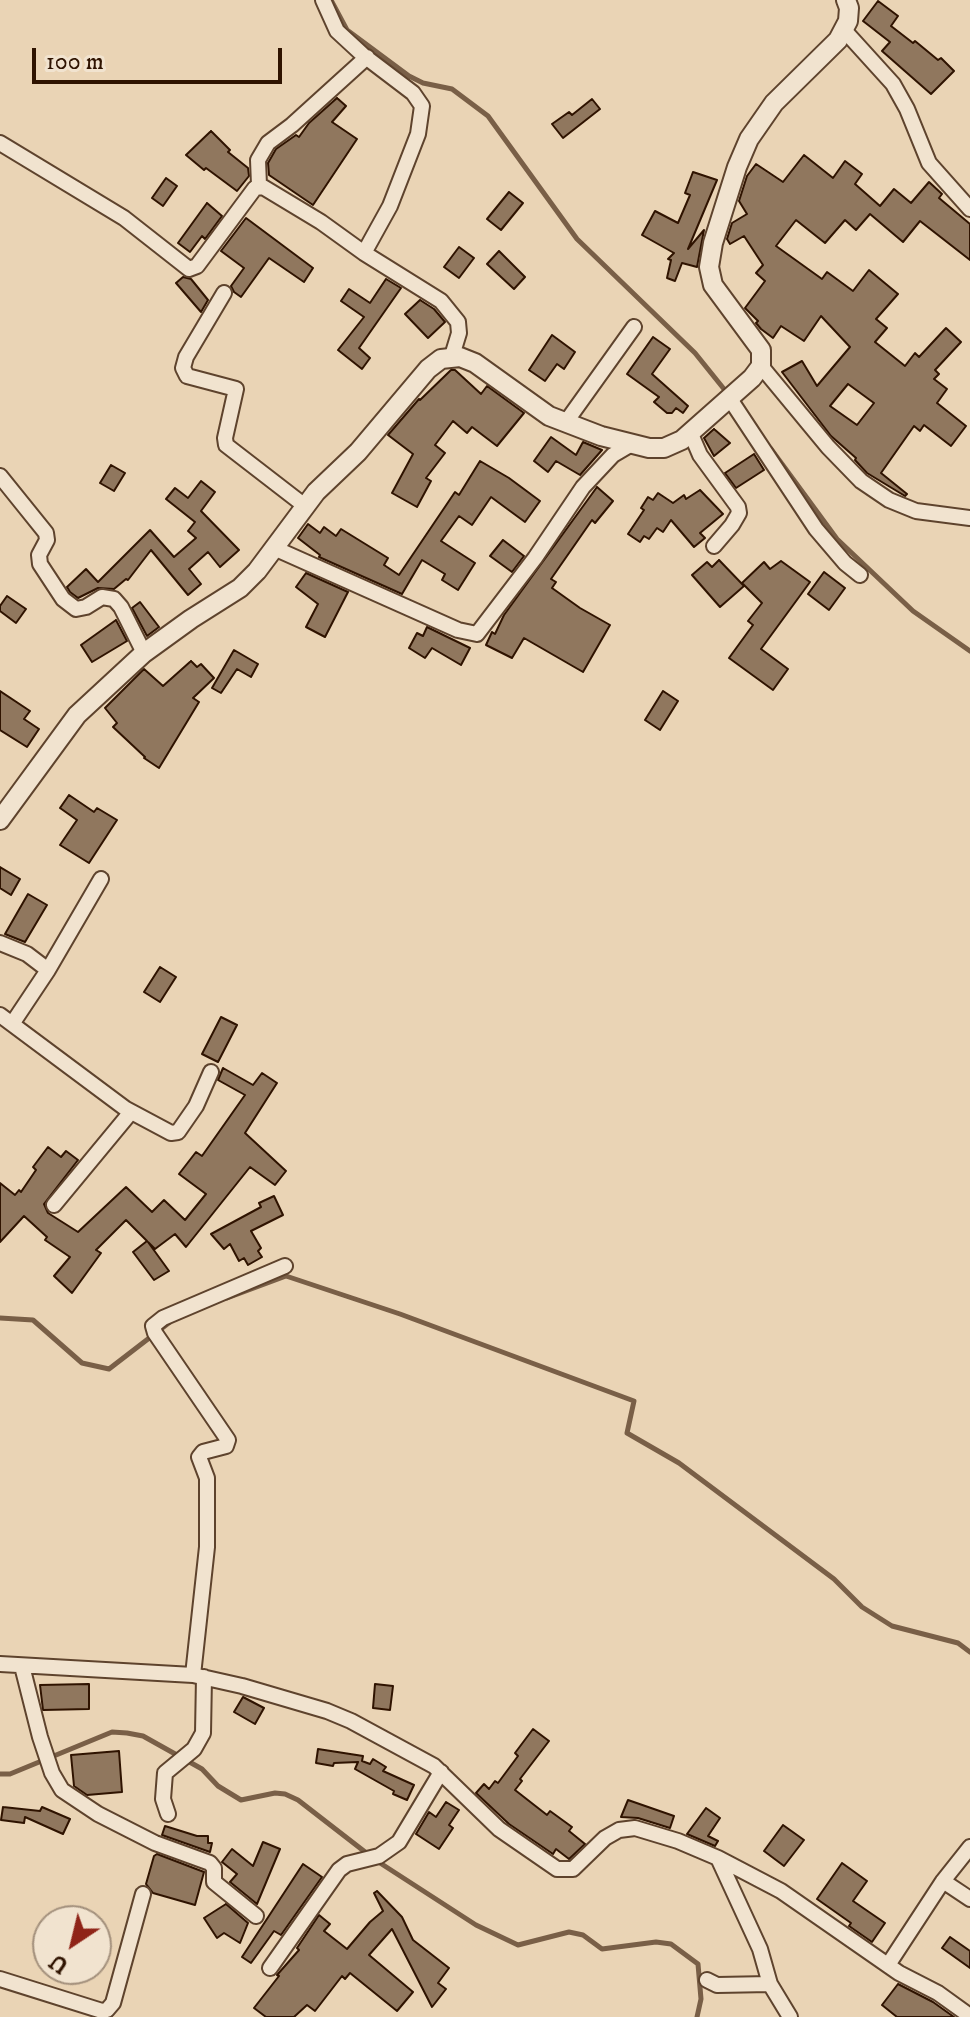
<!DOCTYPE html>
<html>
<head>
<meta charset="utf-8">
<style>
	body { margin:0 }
	#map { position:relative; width:970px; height:2017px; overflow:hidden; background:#ead4b5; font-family:"IM FELL DW Pica",serif }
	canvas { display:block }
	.north { position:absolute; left:32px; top:1905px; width:80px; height:80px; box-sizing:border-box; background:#f1e3cf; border:2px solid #a3907c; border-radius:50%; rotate:215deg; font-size:22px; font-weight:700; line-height:32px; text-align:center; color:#2f1300 }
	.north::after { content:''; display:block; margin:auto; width:28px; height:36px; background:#8f2418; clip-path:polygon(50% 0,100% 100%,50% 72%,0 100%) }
	.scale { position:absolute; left:32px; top:48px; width:250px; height:36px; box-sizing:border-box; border:4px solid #2f1300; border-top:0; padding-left:10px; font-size:24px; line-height:28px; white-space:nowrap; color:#2f1300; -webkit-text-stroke:6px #f1e3cf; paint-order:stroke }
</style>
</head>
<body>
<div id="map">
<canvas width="970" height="2017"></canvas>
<div class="north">U</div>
<div class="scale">100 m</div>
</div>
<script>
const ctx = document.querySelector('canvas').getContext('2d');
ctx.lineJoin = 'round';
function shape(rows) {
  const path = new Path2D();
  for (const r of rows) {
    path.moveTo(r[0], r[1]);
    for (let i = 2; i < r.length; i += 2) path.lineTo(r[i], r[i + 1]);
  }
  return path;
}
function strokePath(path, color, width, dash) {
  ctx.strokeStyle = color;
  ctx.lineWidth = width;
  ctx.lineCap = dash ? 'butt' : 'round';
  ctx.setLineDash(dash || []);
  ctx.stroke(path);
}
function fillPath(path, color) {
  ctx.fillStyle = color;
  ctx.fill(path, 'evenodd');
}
const stream = shape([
	[331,0,347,30,409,76,423,83,452,89,488,116,577,239,695,353,728,394],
	[771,449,837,539,913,611,970,651],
	[227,1298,286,1276,400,1314,634,1401,627,1433,679,1463,834,1579,862,1607,892,1626,958,1643,970,1652],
	[0,1318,33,1320,82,1363,109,1369,170,1322],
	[0,1774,10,1774,112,1732,127,1733,143,1736,202,1769,218,1786,241,1800,275,1793,285,1794,298,1800,369,1855],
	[377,1861,476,1925,518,1945,569,1932,583,1935,602,1949,656,1942,671,1944,698,1964,701,1999,697,2017]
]);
const building = shape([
	[878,1,898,16,891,26,913,43,915,41,938,60,941,58,954,71,931,94,882,51,890,42,863,21,878,1],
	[337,98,346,106,332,122,357,139,313,205,269,175,268,163,276,149,296,135,299,137,309,123,337,98],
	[592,99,600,109,563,138,552,124,569,112,572,115,592,99],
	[211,131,230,150,228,152,248,168,249,176,237,191,206,168,204,170,186,155,211,131],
	[804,155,833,178,845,161,862,174,855,184,880,206,894,189,911,203,929,182,942,194,939,198,970,224,970,260,920,221,903,242,870,214,856,230,845,220,825,243,796,220,776,246,822,279,827,272,853,291,869,270,898,294,876,319,887,328,875,342,905,366,915,353,919,357,946,328,961,342,935,370,939,374,934,379,947,389,937,403,966,426,951,446,924,425,920,431,914,426,881,473,907,494,905,496,867,473,855,460,856,458,831,436,782,372,802,361,817,386,850,347,821,316,804,341,781,326,773,338,761,329,756,323,758,321,745,308,765,281,756,273,763,265,744,236,730,244,727,239,732,223,747,214,739,201,747,176,756,164,783,182,804,155],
	[848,384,874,403,857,425,830,406,848,384],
	[693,172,717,180,688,249,704,230,697,267,682,263,675,281,667,278,671,260,668,259,674,253,642,235,655,211,678,223,690,195,685,193,693,172],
	[166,178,177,186,163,206,152,198,166,178],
	[509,192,523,203,501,230,487,219,509,192],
	[207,203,222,216,205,239,202,236,190,252,178,243,207,203],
	[246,218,313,268,304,282,269,258,241,297,234,292,231,286,244,268,221,251,246,218],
	[459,247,474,258,459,278,444,267,459,247],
	[499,251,525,277,514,289,487,264,499,251],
	[183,277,191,279,208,300,201,312,176,283,183,277],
	[386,279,401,288,359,348,370,358,362,369,338,350,364,317,341,301,349,289,370,303,386,279],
	[420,300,434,309,445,322,428,338,405,314,420,300],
	[552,335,575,352,564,369,557,364,545,381,529,370,552,335],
	[653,337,670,349,652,374,688,406,683,413,676,408,672,413,667,413,654,402,659,397,627,374,653,337],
	[451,370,455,370,481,394,487,386,524,413,497,446,472,427,467,433,453,421,435,445,445,453,426,478,431,481,417,507,392,493,413,454,388,435,419,399,420,400,451,370],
	[714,429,730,443,714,456,704,438,714,429],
	[551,437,576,455,583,442,602,450,580,475,556,461,548,472,534,461,551,437],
	[754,454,764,470,736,488,725,473,754,454],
	[480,461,509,478,540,501,525,522,491,497,472,525,459,516,441,541,475,563,458,590,442,580,445,574,422,560,402,594,319,557,320,555,298,538,308,524,320,533,324,527,336,536,341,529,388,558,384,565,399,575,455,492,459,495,480,461],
	[111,465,125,473,114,491,100,483,111,465],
	[201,481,215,492,201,511,239,550,220,567,208,552,189,569,201,584,188,595,151,550,128,580,126,579,114,589,98,588,78,598,70,592,67,587,86,569,98,582,150,530,174,557,196,538,188,531,195,522,166,499,175,488,188,498,201,481],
	[597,487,613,501,595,523,592,520,551,579,556,582,552,588,580,608,610,625,583,672,524,638,512,658,486,645,492,632,495,634,504,615,597,487],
	[700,490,723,514,700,533,705,538,694,547,671,520,663,532,657,528,649,539,644,536,640,542,628,534,644,510,641,508,648,497,653,500,658,493,673,503,684,495,686,499,700,490],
	[503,540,524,556,512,572,490,556,503,540],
	[719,560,744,586,720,607,692,575,707,562,712,567,719,560],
	[781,561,810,582,761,649,788,669,773,690,729,658,753,625,748,621,762,603,742,583,764,562,770,569,781,561],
	[824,572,845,588,829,610,808,594,824,572],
	[306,573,348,592,325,637,306,627,318,604,296,587,306,573],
	[7,596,26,609,16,623,0,611,0,606,7,596],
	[140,602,159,627,147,636,132,608,140,602],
	[116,620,127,641,92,662,81,645,116,620],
	[427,627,470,648,461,665,432,648,425,658,409,648,417,633,423,636,427,627],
	[234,650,258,664,251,677,237,669,221,693,212,688,234,650],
	[191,661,197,667,201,664,214,678,193,698,199,702,159,768,144,758,145,757,113,727,117,723,105,708,144,669,163,686,191,661],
	[0,691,30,711,24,719,39,729,27,747,0,730,0,691],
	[663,691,678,701,660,730,645,720,663,691],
	[69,795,94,812,97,808,117,820,89,863,60,845,77,820,60,808,69,795],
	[0,867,20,879,11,895,0,888,0,867],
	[28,894,47,905,25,942,5,934,28,894],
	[160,967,176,977,160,1002,144,992,160,967],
	[221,1017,237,1025,218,1062,202,1054,221,1017],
	[223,1068,253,1085,262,1073,277,1083,245,1133,286,1171,275,1185,250,1167,186,1247,175,1234,155,1249,148,1242,169,1271,154,1280,133,1252,147,1241,126,1220,96,1250,101,1253,72,1293,54,1276,70,1257,45,1240,47,1237,24,1216,0,1242,0,1183,15,1195,19,1190,21,1192,36,1170,33,1167,48,1147,61,1157,66,1151,78,1160,44,1204,48,1213,78,1232,126,1187,152,1212,164,1200,185,1220,206,1194,179,1174,196,1152,202,1156,245,1095,218,1080,223,1068],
	[274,1196,283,1215,251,1231,261,1248,258,1251,262,1257,248,1265,244,1258,239,1261,230,1244,224,1249,211,1234,261,1207,259,1203,274,1196],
	[89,1684,89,1709,43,1710,40,1685,89,1684],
	[375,1684,393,1686,390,1710,373,1708,375,1684],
	[243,1697,264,1708,255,1724,234,1712,243,1697],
	[533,1729,549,1741,520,1779,522,1781,515,1790,547,1815,550,1811,572,1827,569,1831,585,1844,569,1859,556,1849,553,1854,509,1824,476,1793,484,1784,489,1789,495,1781,498,1783,518,1756,515,1753,533,1729],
	[318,1749,363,1756,362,1761,370,1764,373,1759,386,1767,383,1771,414,1785,407,1800,393,1794,394,1791,355,1769,358,1762,334,1763,333,1766,316,1763,318,1749],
	[119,1751,122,1792,87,1795,74,1786,71,1755,119,1751],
	[628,1800,674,1816,670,1828,638,1818,621,1817,628,1800],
	[446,1802,459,1810,449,1825,453,1828,439,1849,416,1834,429,1812,436,1817,446,1802],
	[3,1807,40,1811,42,1807,70,1819,63,1834,25,1817,24,1823,1,1820,3,1807],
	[706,1808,720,1818,708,1836,718,1841,715,1846,687,1834,706,1808],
	[783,1825,804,1840,784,1866,764,1851,783,1825],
	[165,1826,197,1836,208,1836,208,1843,212,1843,210,1852,162,1835,165,1826],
	[263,1842,280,1849,257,1904,230,1882,237,1874,222,1862,232,1849,253,1866,263,1842],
	[157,1854,204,1872,195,1905,153,1893,146,1884,154,1856,157,1854],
	[842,1863,867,1881,853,1901,885,1923,872,1942,849,1926,851,1923,817,1899,842,1863],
	[303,1864,322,1877,281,1935,274,1931,251,1963,242,1957,303,1864],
	[377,1891,402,1917,413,1940,449,1968,438,1983,446,1989,432,2007,392,1929,369,1955,413,1992,397,2011,350,1973,345,1979,342,1976,315,2011,307,2005,294,2017,266,2017,254,2008,279,1976,277,1975,299,1950,297,1948,319,1915,330,1924,324,1931,347,1949,370,1922,383,1911,374,1893,377,1891],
	[226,1904,248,1923,240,1943,224,1933,217,1938,204,1918,226,1904],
	[950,1937,970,1951,970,1968,942,1948,950,1937],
	[898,1984,933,2002,954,2017,897,2017,882,2005,898,1984]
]);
const minor = shape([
	[323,0,337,31,363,55,413,93,422,106,418,134,390,206,364,253],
	[844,30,893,84,907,109,929,163,970,209],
	[0,143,124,218,189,269,197,266,255,188,263,187,321,222,364,253,441,301,458,322,459,333,452,356],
	[259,185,258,160,268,143,292,125,367,57],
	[224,293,186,357,183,368,187,376,236,389,225,438,226,445,305,506],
	[761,366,828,447,861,481,889,500,916,511,970,518],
	[730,399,816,529,845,563,860,575],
	[566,422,634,327],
	[691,434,700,455,738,507,739,513,732,525,714,546],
	[0,476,46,533,47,540,39,555,40,564,63,599,76,609,86,607,102,597,114,599,121,607,144,653],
	[274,548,458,630,477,634,535,558,583,487,613,455,630,445],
	[0,943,27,954,48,970,12,1024],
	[48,970,101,879],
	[0,1015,126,1109,171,1133,178,1132,196,1106,211,1072],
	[54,1205,131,1112],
	[0,1664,193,1675,242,1686,327,1711,351,1721,434,1766,499,1829,557,1869,573,1869,605,1838,619,1830,635,1828,678,1841,718,1858,781,1891,899,1973,938,1993,970,2016],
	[22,1666,40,1737,52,1773,62,1790,98,1814,155,1843,210,1863,214,1868,214,1882,256,1916],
	[193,1675,207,1547,207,1478,199,1457,203,1452,226,1446,228,1440,155,1333,153,1326,163,1318,285,1266],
	[168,1814,163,1799,165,1773,194,1749,203,1733,204,1677],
	[718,1858,760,1949,770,1984,790,2017],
	[943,1881,970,1899],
	[888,1965,943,1881,970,1847],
	[270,1968,339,1870,347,1864,379,1856,399,1842,441,1772],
	[0,1979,102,2011,107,2010,113,2003,143,1894],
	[707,1980,717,1985,770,1984]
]);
const tertiary = shape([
	[0,820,77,715,144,653,191,619,240,588,257,571,316,492,358,452,428,369,441,359,460,357,475,363,549,416,601,436,649,448,664,448,682,440,752,378,761,366,761,350,713,285,709,267,713,243,737,167,749,139,774,103,838,40,848,21,849,8,846,0]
]);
strokePath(stream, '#795f47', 5);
fillPath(building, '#90775e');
strokePath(building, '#2f1300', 2);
strokePath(minor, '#5e432d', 18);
strokePath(tertiary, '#5e432d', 22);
strokePath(minor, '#f1e3cf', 14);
strokePath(tertiary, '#f1e3cf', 18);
</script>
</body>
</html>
